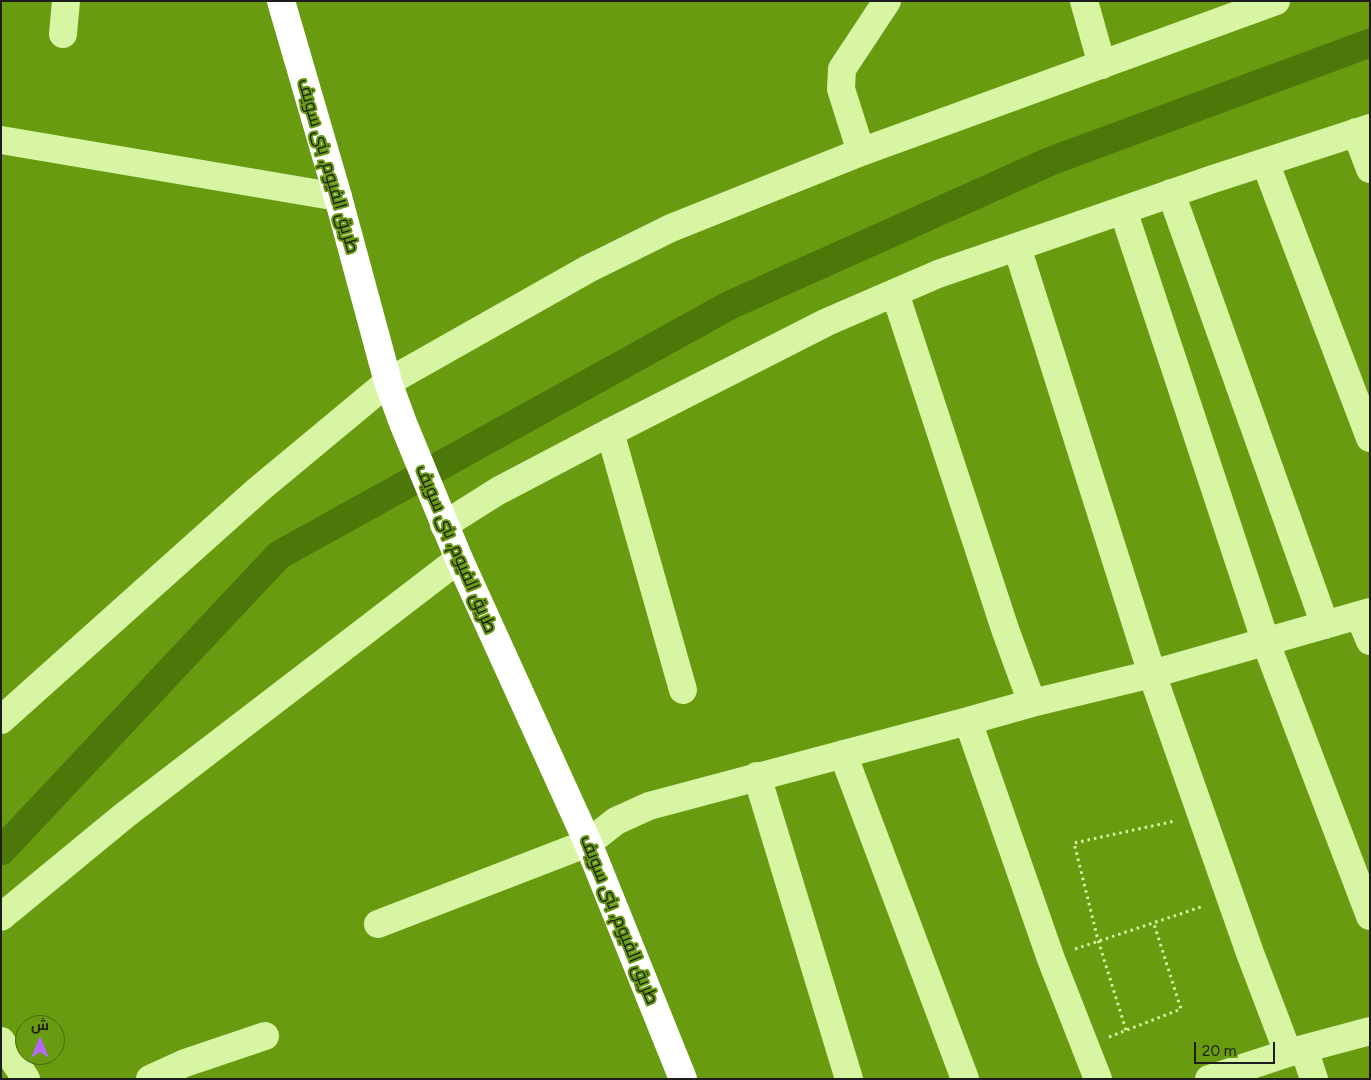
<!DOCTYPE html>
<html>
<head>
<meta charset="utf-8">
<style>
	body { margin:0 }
	#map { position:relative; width:1371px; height:1080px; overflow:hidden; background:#689b10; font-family:Figtree,Cairo,sans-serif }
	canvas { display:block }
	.frame { position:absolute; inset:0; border:2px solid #1d1d1d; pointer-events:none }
	.north { position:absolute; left:15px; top:1015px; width:50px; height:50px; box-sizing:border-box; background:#689b10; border:1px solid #4a6915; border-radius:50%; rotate:0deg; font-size:14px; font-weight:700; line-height:20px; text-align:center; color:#1d1d1d }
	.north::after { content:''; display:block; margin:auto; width:18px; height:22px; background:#b567ff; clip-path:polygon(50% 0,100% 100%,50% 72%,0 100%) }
	.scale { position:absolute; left:1194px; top:1042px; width:81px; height:22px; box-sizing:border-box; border:2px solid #1d1d1d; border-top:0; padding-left:6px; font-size:15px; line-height:18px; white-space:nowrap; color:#1d1d1d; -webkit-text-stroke:4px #689b10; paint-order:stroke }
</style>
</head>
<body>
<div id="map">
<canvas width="1371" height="1080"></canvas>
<div class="frame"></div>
<div class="north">ش</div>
<div class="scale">20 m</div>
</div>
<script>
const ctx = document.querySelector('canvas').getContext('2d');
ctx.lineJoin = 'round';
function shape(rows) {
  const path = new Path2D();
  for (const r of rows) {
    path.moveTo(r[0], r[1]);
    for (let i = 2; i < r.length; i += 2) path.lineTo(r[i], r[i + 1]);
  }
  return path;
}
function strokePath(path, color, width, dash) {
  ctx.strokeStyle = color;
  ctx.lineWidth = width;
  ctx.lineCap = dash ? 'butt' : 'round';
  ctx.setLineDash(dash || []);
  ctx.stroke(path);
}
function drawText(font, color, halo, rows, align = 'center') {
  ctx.font = font + ' Figtree,Cairo,sans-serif';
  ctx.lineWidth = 4;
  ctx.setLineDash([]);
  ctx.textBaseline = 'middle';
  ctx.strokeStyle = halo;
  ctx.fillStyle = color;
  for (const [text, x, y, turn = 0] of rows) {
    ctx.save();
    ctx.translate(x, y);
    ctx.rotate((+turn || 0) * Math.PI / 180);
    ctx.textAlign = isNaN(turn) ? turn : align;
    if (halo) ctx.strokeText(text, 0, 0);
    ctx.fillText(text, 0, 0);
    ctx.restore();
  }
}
const canal = shape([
	[1,851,279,555,730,305,1051,161,1370,43]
]);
const path = shape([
	[1075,949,1204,906],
	[1126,1030,1098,940,1074,843,1175,821],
	[1109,1037,1181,1009,1154,924]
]);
const minor = shape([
	[1084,1,1102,65],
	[63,34,66,1],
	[1356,132,1370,169],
	[1,140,338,197],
	[861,152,841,89,842,69,887,1],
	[1265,162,1370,438],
	[1171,193,1325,625],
	[1123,210,1266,643,1370,916],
	[1017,247,1152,674,1250,953,1288,1053],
	[895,293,1005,629,1032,703],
	[610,432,683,690],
	[444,525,498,491,599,438,827,322,938,274,1213,179,1370,128],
	[1359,615,1370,641],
	[1,720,258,490,388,382,588,269,671,228,861,152,1276,1],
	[968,721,1032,703,1152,674,1370,612],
	[843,754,965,1079],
	[757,776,849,1079],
	[1,917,125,815,459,559],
	[378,924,588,843,616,821,649,806,968,721,1051,959,1098,1079],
	[1,1041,26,1079],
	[1304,1049,1314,1079],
	[150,1079,185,1063,265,1036],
	[1209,1079,1288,1053,1370,1031]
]);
const highway = shape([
	[281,1,338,197,388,382,403,423,459,559,588,843,683,1079]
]);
const streetNames = [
	["طريق الفيوم, بنى سويف",328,166,74],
	["طريق الفيوم, بنى سويف",456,549,67],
	["طريق الفيوم, بنى سويف",619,920,68]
];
strokePath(canal, '#4e7709', 29);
strokePath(path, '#d8f5a3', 3, [2.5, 4]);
strokePath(minor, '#d8f5a3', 28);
strokePath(highway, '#fff', 28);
drawText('18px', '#1d1d1d', '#689b10', streetNames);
</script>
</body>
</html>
